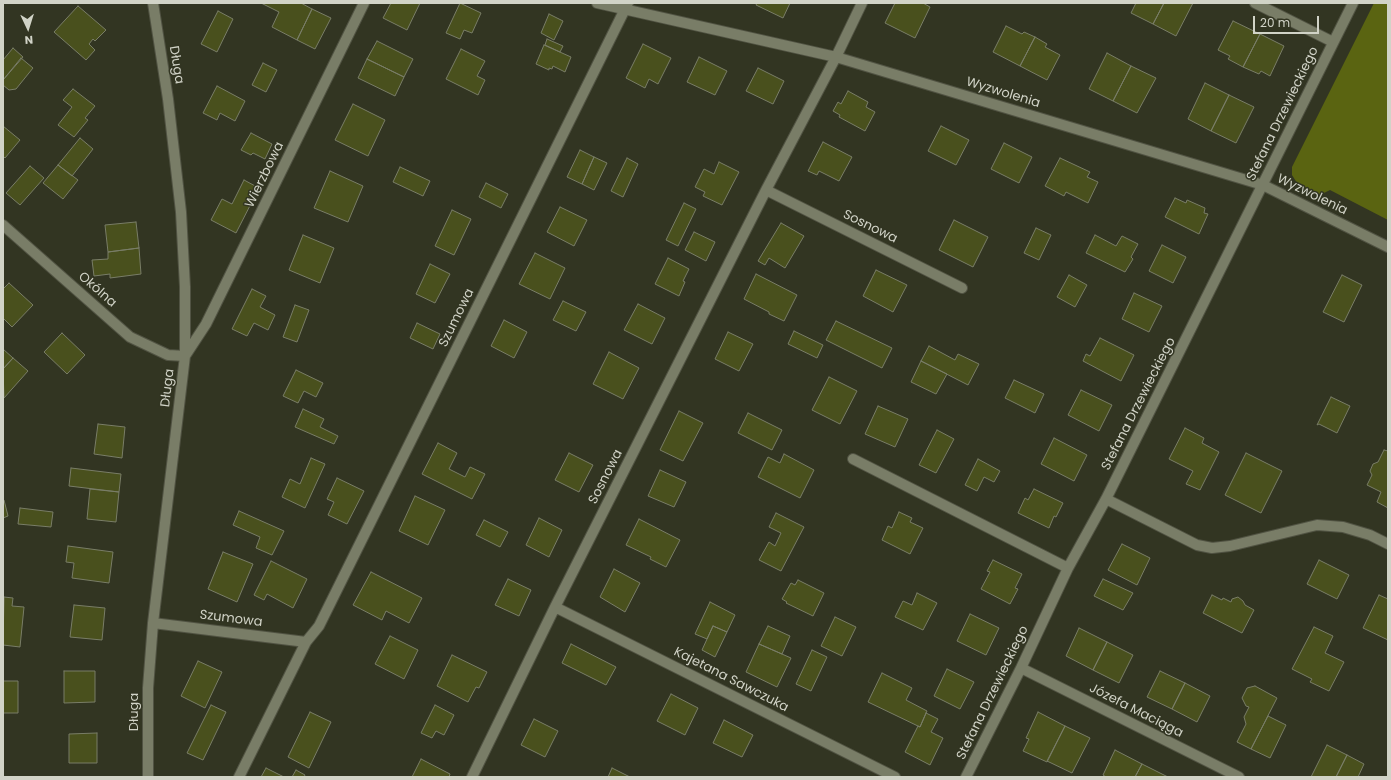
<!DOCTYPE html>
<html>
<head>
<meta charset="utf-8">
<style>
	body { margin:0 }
	#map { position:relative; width:1391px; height:780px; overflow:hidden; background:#323522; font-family:Poppins,sans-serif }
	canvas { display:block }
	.frame { position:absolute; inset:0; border:4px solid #d1d3c7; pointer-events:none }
	.north { position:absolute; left:8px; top:8px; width:40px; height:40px; -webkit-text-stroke:3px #323522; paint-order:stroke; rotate:176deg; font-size:11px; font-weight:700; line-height:16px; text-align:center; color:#d1d3c7 }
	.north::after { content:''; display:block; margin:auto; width:14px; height:18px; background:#d1d3c7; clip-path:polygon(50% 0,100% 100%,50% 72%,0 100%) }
	.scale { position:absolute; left:1253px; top:16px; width:66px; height:18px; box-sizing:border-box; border:2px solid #d1d3c7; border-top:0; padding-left:5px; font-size:12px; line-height:14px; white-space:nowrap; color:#d1d3c7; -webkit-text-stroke:3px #323522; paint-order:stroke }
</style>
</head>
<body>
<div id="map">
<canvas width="1391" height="780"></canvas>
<div class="frame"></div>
<div class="north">N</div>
<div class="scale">20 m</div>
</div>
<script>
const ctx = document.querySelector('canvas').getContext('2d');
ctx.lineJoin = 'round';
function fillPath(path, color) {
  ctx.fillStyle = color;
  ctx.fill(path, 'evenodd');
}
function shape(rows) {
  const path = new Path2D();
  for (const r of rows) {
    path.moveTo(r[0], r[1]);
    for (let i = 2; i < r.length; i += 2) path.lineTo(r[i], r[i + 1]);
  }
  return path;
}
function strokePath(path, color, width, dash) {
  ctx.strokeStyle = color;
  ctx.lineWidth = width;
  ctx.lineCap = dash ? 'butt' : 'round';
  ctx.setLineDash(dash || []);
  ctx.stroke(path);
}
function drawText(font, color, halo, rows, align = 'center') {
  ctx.font = font + ' Poppins,sans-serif';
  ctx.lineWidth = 3;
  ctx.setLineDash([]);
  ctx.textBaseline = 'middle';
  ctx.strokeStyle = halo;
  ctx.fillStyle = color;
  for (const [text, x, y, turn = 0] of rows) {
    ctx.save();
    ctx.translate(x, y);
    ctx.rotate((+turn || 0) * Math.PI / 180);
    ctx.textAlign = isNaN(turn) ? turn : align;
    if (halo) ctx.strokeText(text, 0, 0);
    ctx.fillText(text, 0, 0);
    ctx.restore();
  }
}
const green = shape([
	[1374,3,1388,3,1388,220,1330,190,1320,195,1297,183,1292,175,1292,167]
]);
const building = shape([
	[261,3,301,3,312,9,297,40,272,27,279,12,261,3],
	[391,3,420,3,407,30,383,18,391,3],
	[460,3,481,13,472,33,464,30,460,39,446,33,460,3],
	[757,3,790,3,783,18,756,5,757,3],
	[895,3,923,3,930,7,915,38,885,23,895,3],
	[1136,3,1164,3,1153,24,1131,13,1136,3],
	[1164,3,1193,3,1176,36,1153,24,1164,3],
	[78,6,106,30,95,41,93,39,89,44,95,50,86,60,54,32,78,6],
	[312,9,331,18,315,49,297,40,312,9],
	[218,11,233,19,217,52,201,44,218,11],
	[549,14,563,21,554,40,541,33,549,14],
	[1233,21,1260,34,1243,67,1228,59,1230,56,1218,50,1233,21],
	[1006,26,1022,34,1024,32,1035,37,1020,66,993,52,1006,26],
	[1260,34,1284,46,1270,76,1261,71,1259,74,1243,67,1260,34],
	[1035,37,1047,44,1045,47,1060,55,1047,80,1020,66,1035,37],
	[547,39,563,46,560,52,545,45,547,39],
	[377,41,413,59,404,77,367,59,377,41],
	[643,44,671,58,658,84,649,79,645,88,626,78,643,44],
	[544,45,571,57,565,72,553,66,552,69,549,68,549,70,536,64,544,45],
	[13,48,23,57,3,80,3,60,13,48],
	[461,49,485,61,477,76,485,80,478,95,446,79,461,49],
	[1107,53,1131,66,1113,101,1089,89,1107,53],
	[699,57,727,71,715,95,687,82,699,57],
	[21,58,33,68,16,89,9,90,3,85,3,80,21,58],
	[367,59,404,77,395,96,358,78,367,59],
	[263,63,277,70,266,92,252,85,263,63],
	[1131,66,1156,78,1137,113,1113,101,1131,66],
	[758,68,784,81,773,104,746,91,758,68],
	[1205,83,1229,95,1211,131,1188,119,1205,83],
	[217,86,245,101,235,121,220,113,217,120,203,113,217,86],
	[73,89,95,106,85,118,88,120,74,137,58,125,72,107,63,100,73,89],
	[848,91,868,102,866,107,875,112,865,131,839,117,840,115,833,111,838,102,841,104,848,91],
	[1229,95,1254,107,1236,143,1211,131,1229,95],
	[353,104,385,120,368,156,335,140,353,104],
	[3,126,20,140,5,158,3,156,3,126],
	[941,126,969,140,956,165,928,151,941,126],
	[251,133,272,144,265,159,253,153,251,155,241,150,251,133],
	[80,138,93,149,72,176,58,165,80,138],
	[823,142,852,157,839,181,819,171,817,175,808,171,823,142],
	[1004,143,1032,157,1019,183,991,169,1004,143],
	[580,150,594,157,582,184,567,177,580,150],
	[594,157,607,163,594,190,582,184,594,157],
	[627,158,638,164,623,197,611,191,627,158],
	[1060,158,1090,172,1087,177,1098,182,1088,203,1066,192,1064,196,1045,186,1060,158],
	[719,162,739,172,722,205,703,196,705,192,695,187,704,169,714,174,719,162],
	[58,165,78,180,63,199,43,183,58,165],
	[30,166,44,178,20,205,6,193,30,166],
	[400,167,430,181,423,196,393,182,400,167],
	[330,171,363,186,348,222,314,208,330,171],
	[244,180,259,188,236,233,211,220,222,199,232,204,244,180],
	[486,183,508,194,501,208,479,197,486,183],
	[1175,198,1186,203,1187,200,1205,208,1204,213,1208,214,1199,234,1165,217,1175,198],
	[684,203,696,209,678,246,666,240,684,203],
	[560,207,587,220,574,246,547,232,560,207],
	[452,210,471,219,454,255,435,246,452,210],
	[954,220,988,237,973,267,939,250,954,220],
	[136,222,139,248,108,252,105,225,136,222],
	[781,223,804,236,785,268,769,258,765,265,758,261,781,223],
	[1036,228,1051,235,1039,260,1024,253,1036,228],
	[694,232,715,242,706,261,685,250,694,232],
	[303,235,334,248,320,283,289,270,303,235],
	[1095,235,1116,246,1122,236,1138,244,1131,257,1133,259,1125,272,1086,253,1095,235],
	[1162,245,1186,257,1173,283,1149,271,1162,245],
	[139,248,141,274,110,278,110,274,94,276,92,260,108,259,108,252,139,248],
	[535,253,565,268,550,299,519,284,535,253],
	[668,258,689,269,683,281,685,282,679,296,655,284,668,258],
	[430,264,450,274,435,303,416,294,430,264],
	[876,270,907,285,893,312,863,296,876,270],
	[756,274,797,295,784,321,769,314,769,312,744,299,756,274],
	[1069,275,1087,285,1075,307,1057,297,1069,275],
	[1342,275,1362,285,1344,322,1323,312,1342,275],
	[9,283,33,305,12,327,3,318,3,289,9,283],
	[252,289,266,296,260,307,275,315,268,330,254,323,247,336,232,329,252,289],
	[1134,293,1162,306,1149,332,1122,319,1134,293],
	[563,301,586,312,576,331,553,320,563,301],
	[638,304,665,318,652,344,624,330,638,304],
	[295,305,309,310,297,342,283,337,295,305],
	[504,320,527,332,514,358,491,346,504,320],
	[836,321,892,348,882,368,826,340,836,321],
	[417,323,440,334,433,349,410,338,417,323],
	[794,331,823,345,817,358,788,344,794,331],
	[728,332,753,344,739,371,715,359,728,332],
	[62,333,85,355,67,374,44,352,62,333],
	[1100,338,1134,355,1121,381,1083,361,1086,354,1090,356,1100,338],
	[929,346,955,360,958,354,979,364,968,385,921,361,929,346],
	[3,349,13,358,3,369,3,349],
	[609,352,639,368,623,399,593,384,609,352],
	[13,358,28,371,4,398,3,369,13,358],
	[921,361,947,374,936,394,911,382,921,361],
	[296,370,323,383,316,397,304,391,298,403,283,396,296,370],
	[829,377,857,391,840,424,812,410,829,377],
	[1014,380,1044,394,1035,413,1005,398,1014,380],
	[1081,390,1112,405,1099,431,1068,415,1081,390],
	[1331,397,1350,406,1337,433,1319,424,1317,425,1331,397],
	[878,406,908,419,895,447,865,434,878,406],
	[303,409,324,419,320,427,338,436,334,444,295,427,303,409],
	[679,411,703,423,683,461,660,450,679,411],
	[748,413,782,430,772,450,738,433,748,413],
	[98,424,125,427,122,458,94,454,98,424],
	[1185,428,1204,438,1202,443,1219,452,1200,490,1186,484,1193,471,1169,459,1185,428],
	[937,430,954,439,936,473,919,465,937,430],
	[1054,438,1087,455,1074,481,1041,464,1054,438],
	[438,443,457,453,449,469,465,477,470,467,485,474,472,499,422,474,438,443],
	[1384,450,1388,451,1388,508,1377,502,1381,492,1367,485,1372,475,1370,471,1373,464,1378,462,1384,450],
	[569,453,593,465,579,492,555,480,569,453],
	[1246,453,1282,471,1261,513,1225,495,1246,453],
	[784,454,814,470,800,498,758,477,768,457,780,463,784,454],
	[311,458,325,464,305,508,282,497,290,479,300,484,311,458],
	[978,459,1000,471,994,482,984,477,977,491,965,485,978,459],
	[71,468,121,474,119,492,69,486,71,468],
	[660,470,686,482,674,507,648,496,660,470],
	[337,478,364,491,347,524,328,515,334,502,327,499,337,478],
	[90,489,119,492,116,522,87,519,90,489],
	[1034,489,1063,503,1056,517,1054,516,1049,528,1018,513,1025,498,1028,500,1034,489],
	[415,496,445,510,428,545,399,531,415,496],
	[3,500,4,500,8,516,3,518,3,500],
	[20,508,53,512,51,527,18,524,20,508],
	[239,511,284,531,272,555,256,548,260,537,233,525,239,511],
	[899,512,912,518,910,522,923,528,910,554,882,540,888,526,892,528,899,512],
	[776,513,804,527,781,571,759,560,769,542,775,546,781,533,769,527,776,513],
	[539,518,562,530,549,557,526,545,539,518],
	[639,519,680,540,666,567,650,559,651,557,626,545,639,519],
	[484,520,508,532,500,547,476,535,484,520],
	[1122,544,1150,558,1137,585,1108,570,1122,544],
	[68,546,113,552,109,583,72,578,74,563,66,562,68,546],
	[223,552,253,564,237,602,208,589,223,552],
	[993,560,1022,574,1015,588,1018,589,1010,604,981,589,990,572,987,571,993,560],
	[1319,560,1349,575,1337,599,1307,584,1319,560],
	[271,561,307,579,293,608,267,594,264,600,254,595,271,561],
	[614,569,640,583,625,612,600,597,614,569],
	[371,572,422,598,409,623,386,611,382,620,353,605,371,572],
	[508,579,531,590,519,616,495,605,508,579],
	[1103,579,1133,593,1123,610,1094,596,1103,579],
	[798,580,824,593,813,616,786,603,787,602,782,599,791,583,795,585,798,580],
	[917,593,937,603,923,630,895,617,903,601,912,605,917,593],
	[1212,595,1222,600,1223,598,1231,602,1232,599,1238,597,1243,601,1245,605,1254,610,1242,633,1203,613,1212,595],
	[1379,595,1388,599,1388,640,1363,628,1379,595],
	[4,597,13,598,12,606,24,607,20,647,3,645,4,597],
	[710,602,735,615,727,632,713,626,707,639,695,634,710,602],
	[74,605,105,608,102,640,70,637,74,605],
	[970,614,999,628,986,655,957,641,970,614],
	[835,617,856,627,842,656,821,646,835,617],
	[713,626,727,632,715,657,702,650,713,626],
	[768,626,790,636,782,654,759,644,768,626],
	[1314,627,1333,636,1325,653,1344,662,1329,691,1310,682,1312,679,1292,669,1314,627],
	[1079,628,1107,642,1093,670,1066,656,1079,628],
	[390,636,418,650,404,679,375,664,390,636],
	[1107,642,1133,655,1119,683,1093,670,1107,642],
	[571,644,616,667,606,685,562,663,571,644],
	[759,644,791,658,777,687,746,672,759,644],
	[812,650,827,657,811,691,796,684,812,650],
	[452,655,487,672,479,688,476,687,468,702,437,686,452,655],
	[198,661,222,672,205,708,181,696,198,661],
	[947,669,974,682,960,709,934,696,947,669],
	[64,671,95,671,95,702,64,703,64,671],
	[1160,671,1185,683,1172,709,1147,697,1160,671],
	[882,673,912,688,906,700,927,711,920,727,868,702,882,673],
	[3,681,18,681,18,713,3,713,3,681],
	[1185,683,1210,696,1197,722,1172,709,1185,683],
	[1255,686,1277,698,1251,749,1237,742,1246,724,1244,717,1249,707,1246,706,1242,698,1247,688,1255,686],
	[671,694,698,708,685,735,657,721,671,694],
	[211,705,226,712,203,760,187,753,211,705],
	[435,705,454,715,444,735,436,731,432,738,421,733,435,705],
	[310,712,331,722,309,768,288,757,310,712],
	[1038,712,1065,726,1047,762,1023,751,1029,739,1026,738,1038,712],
	[926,713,938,719,931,732,943,738,930,765,905,752,918,726,920,727,926,713],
	[1268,716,1286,725,1270,758,1251,749,1268,716],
	[534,719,558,731,545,757,521,745,534,719],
	[724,720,753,735,742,757,713,743,724,720],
	[1065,726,1090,738,1072,773,1047,761,1065,726],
	[97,733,97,763,69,763,69,734,97,733],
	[1327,745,1347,755,1336,777,1311,777,1327,745],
	[1115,750,1142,764,1135,777,1106,777,1103,775,1115,750],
	[1347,755,1364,764,1358,777,1336,777,1347,755],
	[421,759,450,774,449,777,412,777,421,759],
	[1142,764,1168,777,1135,777,1142,764],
	[266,768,284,777,261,777,266,768],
	[612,768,630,777,608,777,612,768],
	[296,770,305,775,304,777,292,777,296,770]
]);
const minor = shape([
	[597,3,836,57,1263,185,1388,247],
	[1255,3,1333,42],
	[766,190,962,288],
	[3,225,130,337,168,355,185,356,206,324,364,3],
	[853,459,1068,568],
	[1106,499,1197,545,1212,548,1230,546,1317,525,1343,527,1370,535,1388,544],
	[555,607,895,777],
	[153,623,306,642,319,626,628,3],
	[1021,668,1239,777],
	[148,777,148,688,153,623,185,356,185,287,181,212,168,99,153,3],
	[239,777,306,642],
	[472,777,555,607,766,190,836,57,862,3],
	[966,777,1021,668,1068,568,1106,499,1353,3]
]);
const streetNames = [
	["Długa",176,65,81],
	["Wyzwolenia",1003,93,17],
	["Stefana Drzewieckiego",1283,114,-64],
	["Wierzbowa",265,175,-64],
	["Wyzwolenia",1312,195,26],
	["Sosnowa",870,227,26],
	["Okólna",97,290,41],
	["Szumowa",457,318,-64],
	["Długa",168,388,-83],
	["Stefana Drzewieckiego",1139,404,-63],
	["Sosnowa",606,477,-63],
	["Szumowa",231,619,7],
	["Kajetana Sawczuka",731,680,27],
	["Stefana Drzewieckiego",993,693,-64],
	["Józefa Maciąga",1136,711,27],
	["Długa",135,712,-90]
];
fillPath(green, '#5a6411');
fillPath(building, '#49501d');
strokePath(building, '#797d67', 1);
strokePath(minor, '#515343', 12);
strokePath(minor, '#797d67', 10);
drawText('13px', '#d1d3c7', '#323522', streetNames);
</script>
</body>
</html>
